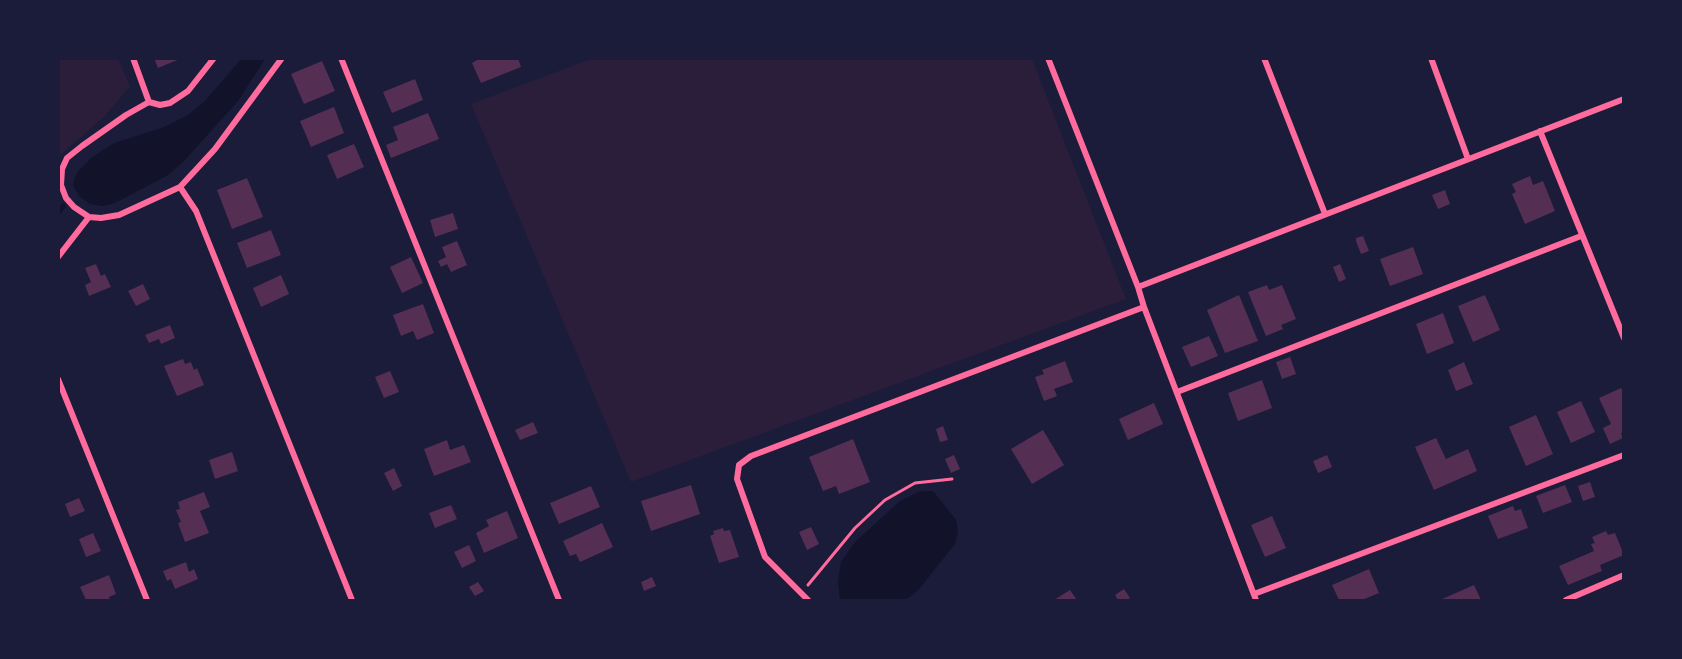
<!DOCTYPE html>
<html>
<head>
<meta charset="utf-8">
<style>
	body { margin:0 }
	#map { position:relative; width:1682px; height:659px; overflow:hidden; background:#1b1b3a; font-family:"Source Sans 3",sans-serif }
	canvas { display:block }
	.frame { position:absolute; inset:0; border:60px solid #1b1b3a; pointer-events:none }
</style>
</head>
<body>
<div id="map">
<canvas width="1682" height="659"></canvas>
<div class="frame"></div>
</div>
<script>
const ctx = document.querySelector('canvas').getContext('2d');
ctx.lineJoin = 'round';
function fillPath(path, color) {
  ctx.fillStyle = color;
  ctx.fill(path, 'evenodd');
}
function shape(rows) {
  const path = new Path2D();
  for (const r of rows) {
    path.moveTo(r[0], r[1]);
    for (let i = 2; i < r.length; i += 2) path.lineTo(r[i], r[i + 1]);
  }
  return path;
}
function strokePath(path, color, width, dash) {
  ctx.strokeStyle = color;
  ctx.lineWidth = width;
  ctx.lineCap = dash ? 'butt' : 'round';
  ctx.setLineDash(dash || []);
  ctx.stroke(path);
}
const green = shape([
	[59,58,118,59,130,86,105,116,59,156],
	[591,59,1032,59,1126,299,631,482,471,104]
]);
const water = shape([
	[242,58,265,59,238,101,184,161,168,175,115,203,103,206,90,204,80,197,73,186,75,177,79,170,91,158,114,143,162,128,188,115,205,101],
	[920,491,933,491,956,520,958,531,955,544,919,589,906,600,840,600,838,582,841,562,855,542,900,501]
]);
const stream = shape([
	[58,213,63,206]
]);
const building = shape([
	[154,58,180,58,180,59,158,68],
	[481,58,518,58,521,67,481,83,472,63],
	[322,61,335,91,304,104,291,74],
	[415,79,423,100,392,113,383,92],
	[334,107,344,133,311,147,300,121],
	[428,113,439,139,391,158,386,145,398,140,393,127],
	[354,144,364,167,337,179,327,155],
	[1530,176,1533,185,1543,181,1555,211,1525,224,1512,194,1516,192,1512,184],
	[247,178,263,217,232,229,217,190],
	[1445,190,1450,204,1438,209,1432,195],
	[453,213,458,229,435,237,430,220],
	[271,230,281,255,247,268,237,243],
	[1363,236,1369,251,1361,254,1356,241,1356,238],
	[457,241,467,265,451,272,447,264,441,267,438,261,446,257,442,247],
	[1413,247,1423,274,1390,286,1380,259],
	[411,257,423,283,402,293,390,267],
	[96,264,101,276,105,274,111,287,89,296,85,285,91,282,85,268],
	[1340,264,1346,279,1339,282,1333,267],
	[281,275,289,294,261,307,253,288],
	[143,284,150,299,136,306,128,291],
	[1267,285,1269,290,1282,285,1296,319,1281,325,1283,329,1266,336,1248,292],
	[1239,295,1258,341,1225,353,1207,310],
	[1485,295,1500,330,1473,342,1458,306],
	[423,304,434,333,417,340,413,331,401,336,393,315],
	[1443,313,1454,343,1427,354,1416,324],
	[170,325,175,338,161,344,159,339,149,343,145,335],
	[1209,336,1218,356,1191,367,1182,347],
	[1290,357,1296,374,1282,379,1276,362],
	[183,359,185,364,191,362,194,370,197,368,204,385,177,396,164,366],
	[1065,361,1073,382,1054,389,1057,396,1044,401,1035,377,1044,374,1042,370],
	[1464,362,1473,384,1456,391,1448,370],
	[390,371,399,392,384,398,375,377],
	[1262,380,1272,408,1238,421,1228,393],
	[1621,388,1624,394,1624,432,1621,433,1623,438,1610,444,1603,428,1611,424,1599,398],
	[1581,401,1595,432,1571,443,1557,412],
	[1154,403,1163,424,1128,440,1119,419],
	[1536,415,1553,454,1526,466,1509,427],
	[533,422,538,433,520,440,515,430],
	[943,426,948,440,940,442,936,429],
	[1043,430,1064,465,1032,484,1011,449],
	[1436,438,1446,459,1468,449,1477,471,1434,490,1415,447],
	[853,439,870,482,839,494,836,486,823,491,809,457],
	[447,440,450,450,464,445,471,462,434,476,424,449],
	[232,452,238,471,215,479,209,460],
	[954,455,960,469,951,473,945,459],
	[1327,455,1332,467,1318,473,1313,461],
	[394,468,402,486,393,491,384,473],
	[1590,482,1595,497,1583,501,1578,486],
	[691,485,700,514,651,531,641,501],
	[1565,485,1572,502,1543,513,1536,496],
	[591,486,600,507,559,524,550,503],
	[204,492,210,507,200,511,209,533,185,542,178,523,181,522,176,510,180,509,178,502],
	[79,498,85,511,70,517,65,504],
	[451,505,457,519,435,528,429,513],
	[1513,506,1515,511,1521,509,1528,528,1498,539,1488,516],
	[507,511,518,538,484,553,476,533,489,526,486,520],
	[1272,516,1286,548,1265,557,1251,525],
	[602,523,613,547,580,562,576,554,570,556,563,541],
	[811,527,819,544,807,550,799,532],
	[723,528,724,531,730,530,739,557,719,563,710,536,714,534,713,531],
	[1606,531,1608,535,1615,533,1624,555,1600,565,1602,571,1568,585,1559,566,1594,551,1591,544,1595,543,1592,537],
	[93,533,101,551,86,557,79,539],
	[469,545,476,561,462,568,454,552],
	[186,562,189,572,194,569,198,579,175,589,171,579,167,581,163,571],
	[1369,569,1379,593,1362,600,1339,600,1332,585],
	[109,575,116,594,109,597,110,600,86,600,80,587],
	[652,577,656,586,644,591,641,582],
	[478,582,484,591,475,596,469,587],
	[1474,585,1481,600,1440,600],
	[1124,589,1130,598,1126,600,1118,600,1115,595],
	[1070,590,1077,600,1054,600]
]);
const path = shape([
	[808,585,855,528,885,500,915,483,952,479]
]);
const minor = shape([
	[133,58,149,102,160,105,170,103,188,91,214,58],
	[341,58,559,600],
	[1048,58,1138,287,1144,307,1256,600],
	[1264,58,1325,214],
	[1431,58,1468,159],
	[149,102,126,115,82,146,67,158,62,169,61,185,66,198,74,207,89,217,101,218,119,215,180,187,196,211,352,600],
	[1540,131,1624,338],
	[180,187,215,149,282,58],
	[58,257,89,217],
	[1138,287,1624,99],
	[58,379,147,600],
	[1177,392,1581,236],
	[1254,594,1624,455],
	[808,600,765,557,737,479,739,465,751,456,1144,307],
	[1566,600,1624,575]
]);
fillPath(green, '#2a1e3b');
fillPath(water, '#12122b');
strokePath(stream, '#12122b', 5);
fillPath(building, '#542f53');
strokePath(path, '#ff6b9d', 3);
strokePath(minor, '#ff6b9d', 6);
</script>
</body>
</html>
